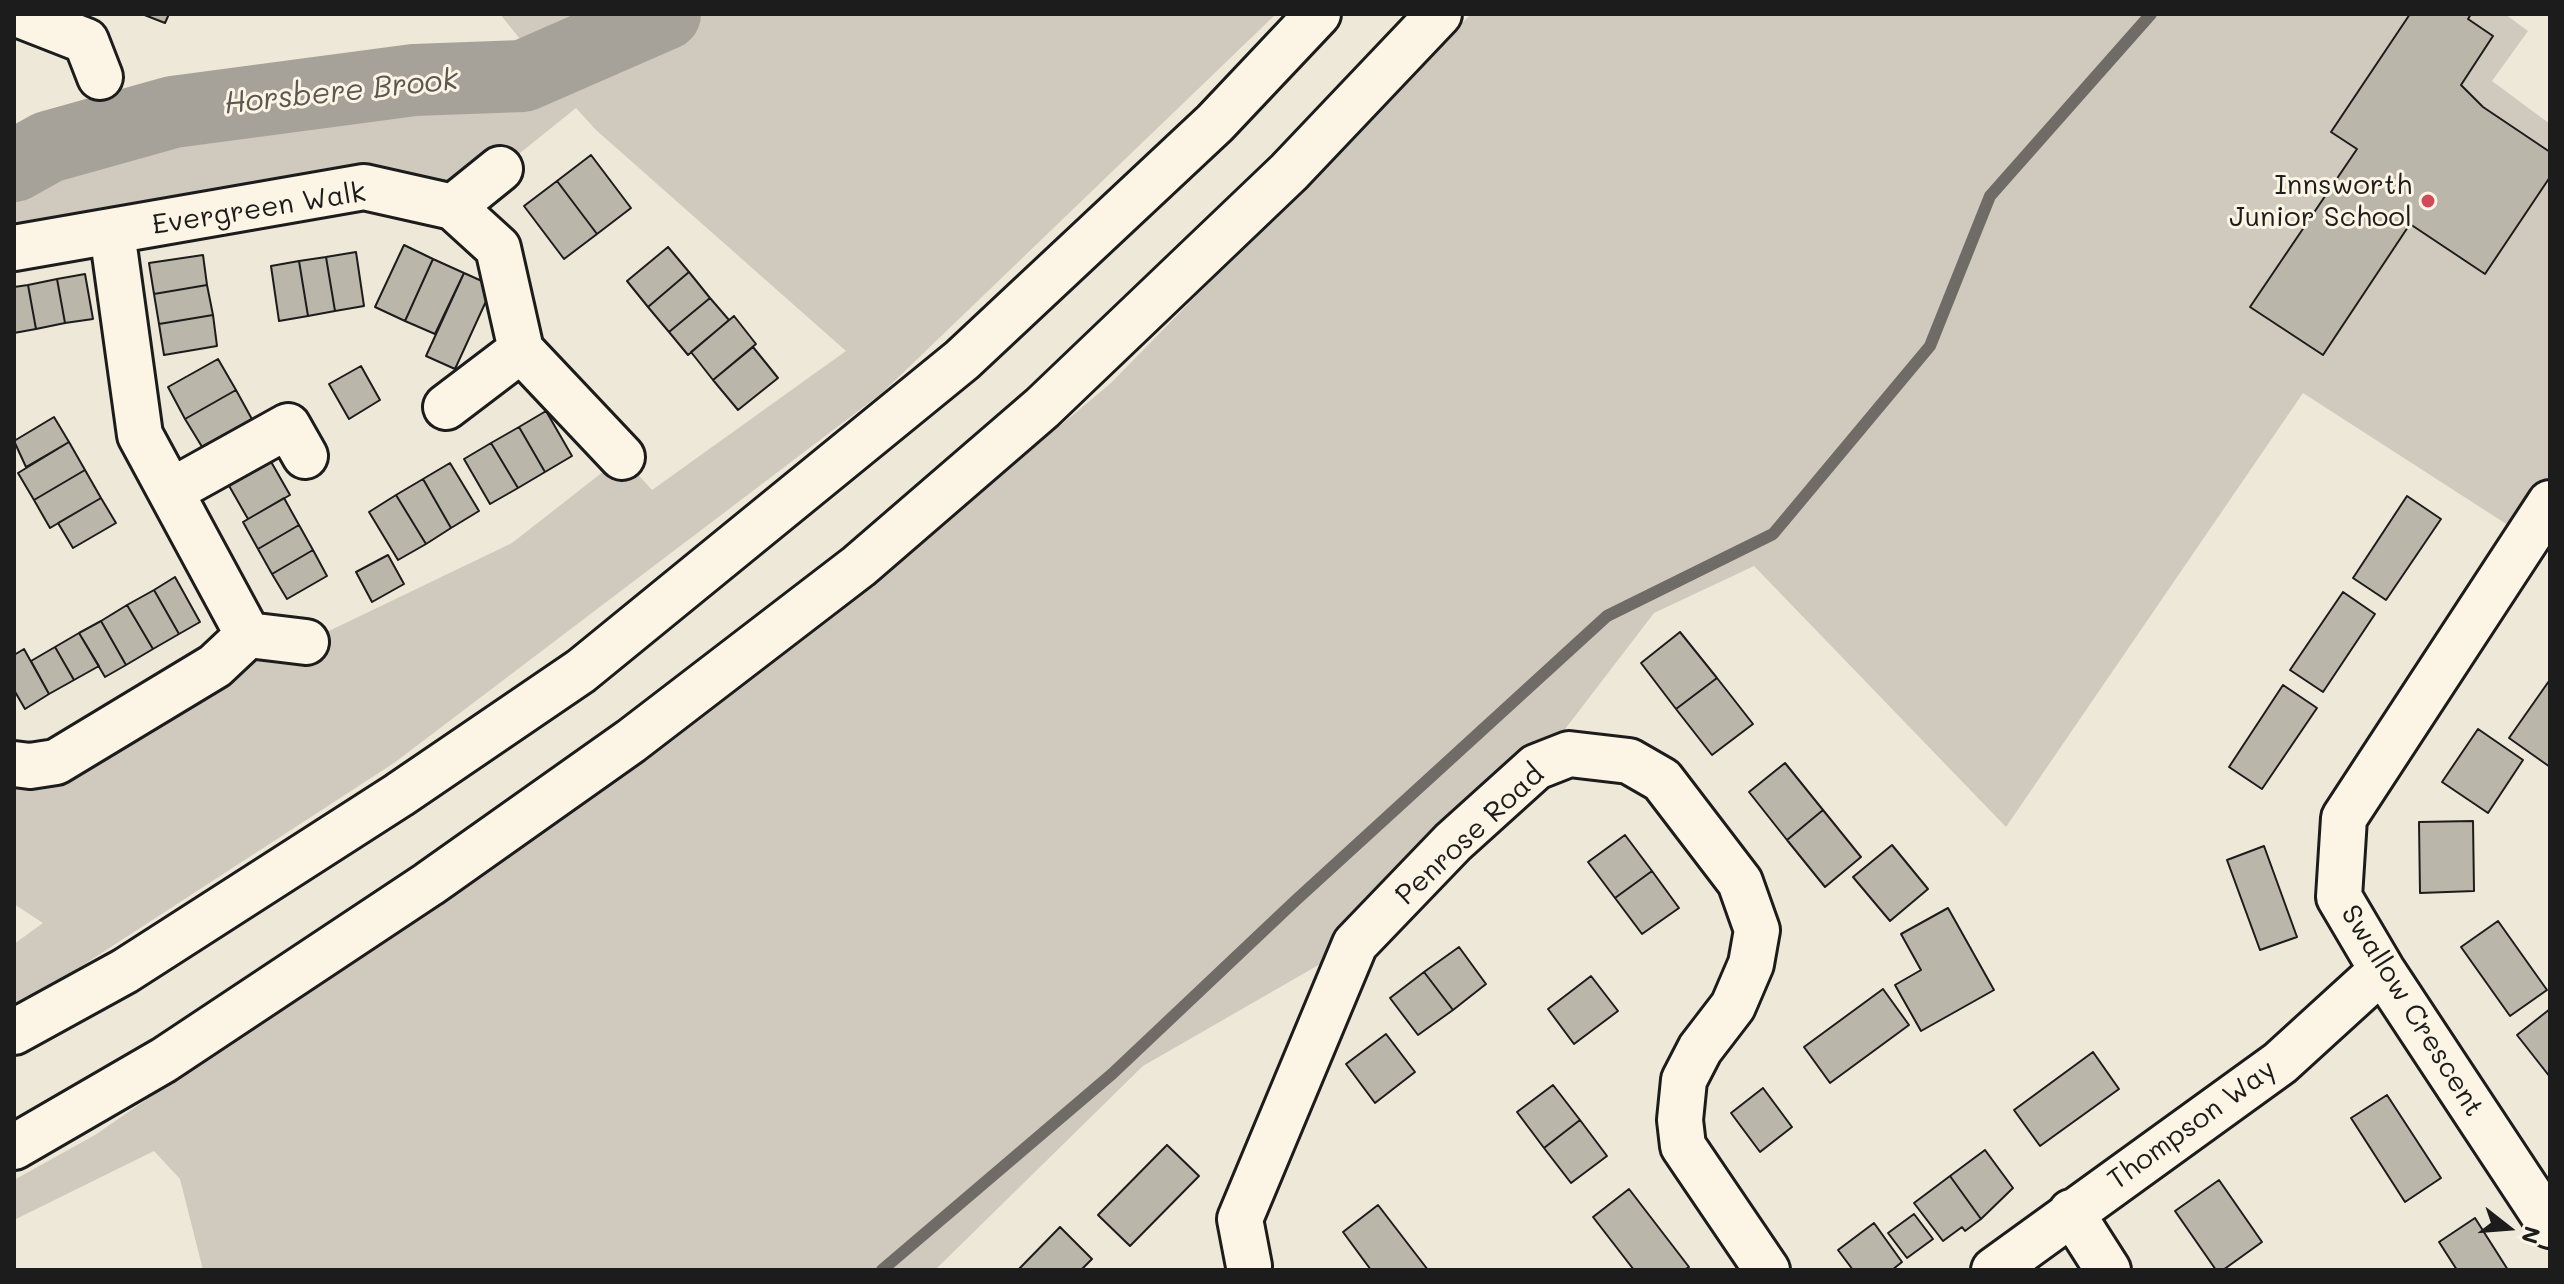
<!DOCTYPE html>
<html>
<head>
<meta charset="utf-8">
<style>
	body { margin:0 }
	#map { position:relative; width:2564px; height:1284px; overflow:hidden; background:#eee8d9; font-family:Mali,sans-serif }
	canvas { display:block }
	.frame { position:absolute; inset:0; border:16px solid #1c1c1c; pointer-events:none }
	.north { position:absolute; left:2468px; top:1188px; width:80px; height:80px; -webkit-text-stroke:6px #fcf5e5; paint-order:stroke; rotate:107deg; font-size:22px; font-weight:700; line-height:32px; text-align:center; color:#1c1c1c }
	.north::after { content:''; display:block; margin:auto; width:28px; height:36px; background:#1c1c1c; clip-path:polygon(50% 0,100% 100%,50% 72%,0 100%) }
</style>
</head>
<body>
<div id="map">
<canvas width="2564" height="1284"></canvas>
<div class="frame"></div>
<div class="north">N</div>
</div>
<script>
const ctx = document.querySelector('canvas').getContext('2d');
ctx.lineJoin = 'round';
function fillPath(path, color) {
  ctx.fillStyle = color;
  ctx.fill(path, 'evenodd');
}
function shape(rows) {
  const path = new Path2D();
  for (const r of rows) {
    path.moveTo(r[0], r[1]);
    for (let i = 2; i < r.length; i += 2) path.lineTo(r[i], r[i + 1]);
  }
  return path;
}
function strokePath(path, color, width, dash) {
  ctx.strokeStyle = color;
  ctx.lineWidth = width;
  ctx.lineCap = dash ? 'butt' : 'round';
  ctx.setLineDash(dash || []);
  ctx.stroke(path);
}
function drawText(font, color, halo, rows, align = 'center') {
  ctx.font = font + ' Mali,sans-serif';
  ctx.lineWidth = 6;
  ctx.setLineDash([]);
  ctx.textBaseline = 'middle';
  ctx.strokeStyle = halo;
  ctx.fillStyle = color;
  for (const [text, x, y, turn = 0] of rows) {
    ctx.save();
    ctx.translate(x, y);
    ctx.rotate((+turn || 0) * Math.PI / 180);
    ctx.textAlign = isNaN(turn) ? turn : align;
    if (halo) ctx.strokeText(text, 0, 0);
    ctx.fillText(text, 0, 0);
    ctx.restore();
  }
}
const green = shape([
	[500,14,1276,14,882,393,394,763,14,1010,14,944,43,923,14,904,14,764,215,666,306,642,512,543,622,457,652,490,846,351,596,130,576,108,453,207,364,187,14,248,14,143,103,105,528,49],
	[1471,14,2505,14,2528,31,2492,81,2550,124,2550,503,2528,538,2303,393,2006,827,1754,566,1654,613,1536,767,1355,944,1143,1066,935,1270,203,1270,180,1179,154,1151,14,1220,14,1180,95,1135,604,784,833,616,1111,383]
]);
const stream = shape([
	[882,1270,1112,1074,1295,901,1607,616,1773,534,1930,346,1990,196,2151,14]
]);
const river = shape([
	[14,166,48,147,173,112,414,80,523,76,665,14]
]);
const building = shape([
	[142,14,169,14,165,23,142,14],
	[2410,14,2471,14,2468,19,2493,36,2461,85,2483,107,2550,152,2550,177,2485,274,2410,224,2323,355,2250,307,2357,149,2331,132,2410,14],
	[591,155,631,208,597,234,557,181,591,155],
	[557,181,597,234,564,259,524,206,557,181],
	[404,245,433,259,405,321,375,307,404,245],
	[668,247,689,272,648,307,627,281,668,247],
	[356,252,364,306,335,311,326,257,356,252],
	[203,255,207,285,154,294,149,263,203,255],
	[326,257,335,311,308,316,299,261,326,257],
	[433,259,464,273,435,334,405,321,433,259],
	[299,261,308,316,279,321,271,266,299,261],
	[689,272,710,298,669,332,648,307,689,272],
	[464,273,493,286,455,369,426,356,464,273],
	[85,274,93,319,65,323,57,279,85,274],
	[57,279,65,323,36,329,28,285,57,279],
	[28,285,36,329,14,333,14,287,28,285],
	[207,285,213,315,159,324,154,294,207,285],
	[710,298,729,320,688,355,669,332,710,298],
	[213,315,217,346,164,355,159,324,213,315],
	[734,316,756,344,713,380,691,352,734,316],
	[753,347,778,378,738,410,713,380,753,347],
	[218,359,236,390,185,419,168,387,218,359],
	[361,366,380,400,349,419,329,384,361,366],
	[236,390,253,421,204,450,185,419,236,390],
	[546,411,572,456,545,472,519,427,546,411],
	[54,417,69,442,26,467,14,441,54,417],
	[519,427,545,472,518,488,491,443,519,427],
	[69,442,85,470,34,500,18,473,69,442],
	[491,443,518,488,490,504,464,459,491,443],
	[266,453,290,495,248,519,224,477,266,453],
	[450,463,479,511,451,528,423,479,450,463],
	[85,470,101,498,50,528,34,500,85,470],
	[423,479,451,528,426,544,396,495,423,479],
	[396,495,426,544,398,560,369,512,396,495],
	[2407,496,2441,519,2386,600,2353,578,2407,496],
	[101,498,116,523,73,548,58,523,101,498],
	[284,498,299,525,258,549,243,522,284,498],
	[299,525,313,550,272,574,258,549,299,525],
	[313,550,327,576,287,599,272,574,313,550],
	[388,555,404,584,372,602,356,572,388,555],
	[175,577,200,622,179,634,154,590,175,577],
	[154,590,179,634,153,649,127,605,154,590],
	[2343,592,2375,614,2323,692,2290,670,2343,592],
	[127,605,153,649,126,665,101,621,127,605],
	[101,621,126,665,105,677,79,633,101,621],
	[1680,632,1717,678,1676,709,1641,663,1680,632],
	[79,633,99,666,74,680,55,647,79,633],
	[55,647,74,680,49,694,31,661,55,647],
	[24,649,49,694,25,709,14,690,14,655,24,649],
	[1717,678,1753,724,1712,755,1676,709,1717,678],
	[2549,681,2550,682,2550,767,2509,738,2549,681],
	[2283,685,2317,708,2262,789,2229,767,2283,685],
	[2478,729,2523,760,2488,813,2442,782,2478,729],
	[1785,763,1823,810,1787,840,1749,792,1785,763],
	[1823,810,1861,857,1825,887,1787,840,1823,810],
	[2473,821,2474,891,2420,893,2419,822,2473,821],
	[1625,835,1652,871,1615,898,1588,862,1625,835],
	[1892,845,1928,889,1890,921,1853,877,1892,845],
	[2264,846,2297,937,2260,950,2227,860,2264,846],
	[1652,871,1679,908,1642,934,1615,898,1652,871],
	[1948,908,1994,990,1921,1031,1895,985,1921,970,1901,934,1948,908],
	[2498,921,2547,990,2510,1016,2461,947,2498,921],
	[1459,947,1486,984,1453,1010,1424,972,1459,947],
	[1424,972,1453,1010,1418,1035,1390,998,1424,972],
	[1591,976,1618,1011,1574,1044,1548,1009,1591,976],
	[1883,989,1909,1025,1830,1083,1804,1047,1883,989],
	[2550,1009,2550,1077,2517,1035,2550,1009],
	[1386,1034,1415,1072,1375,1103,1346,1064,1386,1034],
	[2093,1052,2119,1089,2040,1146,2014,1110,2093,1052],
	[1553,1085,1580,1120,1544,1148,1517,1112,1553,1085],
	[1763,1088,1792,1127,1760,1152,1731,1113,1763,1088],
	[2387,1095,2441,1178,2405,1202,2351,1118,2387,1095],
	[1580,1120,1607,1156,1571,1183,1544,1148,1580,1120],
	[1167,1145,1199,1176,1130,1246,1098,1215,1167,1145],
	[1985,1150,2013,1188,1981,1219,1950,1176,1985,1150],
	[1950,1176,1981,1219,1965,1231,1962,1227,1943,1241,1914,1203,1950,1176],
	[2219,1180,2262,1242,2223,1270,2216,1270,2175,1211,2219,1180],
	[1629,1189,1689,1267,1684,1270,1634,1270,1593,1217,1629,1189],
	[1378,1205,1428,1270,1371,1270,1343,1232,1378,1205],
	[1914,1214,1933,1239,1907,1258,1888,1233,1914,1214],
	[2475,1218,2508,1270,2457,1270,2439,1242,2475,1218],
	[1874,1223,1902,1262,1892,1270,1853,1270,1838,1250,1874,1223],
	[1060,1227,1092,1259,1081,1270,1018,1270,1060,1227]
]);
const minor = shape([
	[17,14,86,41,100,77],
	[453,207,500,169],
	[14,248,364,187,453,207,498,248,521,350,446,407],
	[521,350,622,457],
	[171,491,288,426,305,456],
	[2550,503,2344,818,2339,897,2382,970,2550,1225],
	[248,635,306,642],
	[14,764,30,766,56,762,215,666,248,635,140,435,112,232],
	[2071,1212,2108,1270],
	[1249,1266,1240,1219,1355,944,1453,842,1536,767,1569,754,1629,761,1662,780,1740,882,1757,930,1751,964,1733,1006,1700,1049,1684,1080,1680,1120,1683,1146,1767,1270],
	[1994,1270,2280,1063,2382,970]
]);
const highway = shape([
	[14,1032,125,971,399,795,581,671,962,360,1215,123,1318,14],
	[14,1147,164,1060,429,884,631,741,859,566,1042,408,1289,172,1439,14]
]);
const markers = [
	[2428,201,8,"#d1495b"]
];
const poiNames = [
	["Innsworth",2412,185],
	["Junior School",2412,217]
];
const streetNames = [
	["Evergreen Walk",259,209,-9],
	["Penrose Road",1470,835,-43],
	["Swallow Crescent",2412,1011,58],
	["Thompson Way",2192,1125,-36]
];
const waterNames = [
	["Horsbere Brook",341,92,-6]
];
fillPath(green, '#cfcabd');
strokePath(stream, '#6f6c67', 12);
strokePath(river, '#a7a299', 72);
fillPath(building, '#bab6aa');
strokePath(building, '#1c1c1c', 2);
strokePath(minor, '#1c1c1c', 50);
strokePath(highway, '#1c1c1c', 50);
strokePath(minor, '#fcf5e5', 44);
strokePath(highway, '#fcf5e5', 44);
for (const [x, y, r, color] of markers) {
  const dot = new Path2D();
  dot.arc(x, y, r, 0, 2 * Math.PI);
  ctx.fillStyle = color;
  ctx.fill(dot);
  strokePath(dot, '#fcf5e5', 3);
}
drawText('28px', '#1c1c1c', '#fcf5e5', poiNames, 'right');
drawText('28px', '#1c1c1c', '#fcf5e5', streetNames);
drawText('italic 30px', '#5b5854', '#fcf5e5', waterNames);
</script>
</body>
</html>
